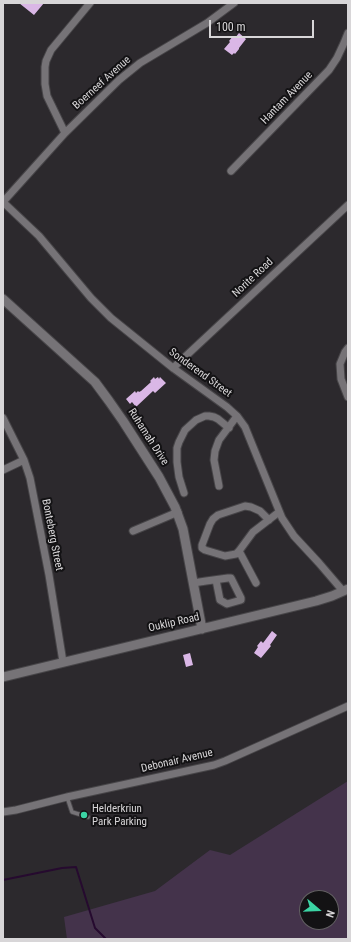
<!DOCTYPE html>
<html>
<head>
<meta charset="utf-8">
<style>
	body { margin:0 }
	#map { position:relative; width:351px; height:942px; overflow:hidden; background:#2c292d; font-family:"Roboto Condensed",sans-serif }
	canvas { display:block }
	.frame { position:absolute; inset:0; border:4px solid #d8d6d8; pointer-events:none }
	.north { position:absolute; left:299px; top:890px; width:40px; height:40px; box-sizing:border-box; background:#131214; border:1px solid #626062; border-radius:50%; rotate:109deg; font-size:11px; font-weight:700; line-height:16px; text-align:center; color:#d8d6d8 }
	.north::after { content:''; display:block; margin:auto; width:14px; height:18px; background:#3bd4a4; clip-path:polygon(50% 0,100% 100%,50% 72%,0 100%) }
	.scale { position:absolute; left:209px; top:20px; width:105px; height:18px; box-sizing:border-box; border:2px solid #d8d6d8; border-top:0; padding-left:5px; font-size:12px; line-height:14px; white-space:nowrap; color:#d8d6d8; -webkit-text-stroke:3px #131214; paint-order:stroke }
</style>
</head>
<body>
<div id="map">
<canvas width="351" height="942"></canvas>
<div class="frame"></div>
<div class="north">N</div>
<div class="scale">100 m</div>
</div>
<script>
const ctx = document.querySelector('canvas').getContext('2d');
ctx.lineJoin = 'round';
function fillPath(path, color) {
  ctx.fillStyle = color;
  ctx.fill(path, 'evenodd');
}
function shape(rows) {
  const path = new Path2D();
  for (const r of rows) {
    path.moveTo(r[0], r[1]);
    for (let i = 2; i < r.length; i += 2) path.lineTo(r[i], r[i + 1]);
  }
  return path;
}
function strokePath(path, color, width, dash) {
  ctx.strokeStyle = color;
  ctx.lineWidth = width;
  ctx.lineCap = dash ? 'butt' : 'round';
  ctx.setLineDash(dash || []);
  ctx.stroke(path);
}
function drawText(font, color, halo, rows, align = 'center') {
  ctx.font = font + ' "Roboto Condensed",sans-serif';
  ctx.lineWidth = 4;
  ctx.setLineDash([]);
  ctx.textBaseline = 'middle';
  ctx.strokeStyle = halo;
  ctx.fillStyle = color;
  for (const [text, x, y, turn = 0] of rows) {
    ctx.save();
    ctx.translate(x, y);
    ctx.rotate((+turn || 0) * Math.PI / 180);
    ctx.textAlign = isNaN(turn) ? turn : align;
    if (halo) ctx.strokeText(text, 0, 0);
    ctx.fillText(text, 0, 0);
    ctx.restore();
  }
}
const green = shape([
	[348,781,348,939,67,939,64,917,155,891,210,850,230,855],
	[307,898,331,898,331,922,307,922]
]);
const stream = shape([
	[3,880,62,868,76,867,95,928,106,939]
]);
const building = shape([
	[19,3,44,3,34,15],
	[239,33,246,39,239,48,239,49,235,54,234,53,232,55,224,49,230,42,229,41,233,36,235,38],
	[154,377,155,379,158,377,159,379,160,377,166,383,155,393,153,391,136,407,132,402,130,404,126,399,135,391,136,393,138,391,139,392,141,391,151,382,150,381],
	[272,631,277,635,270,645,271,646,261,658,254,653,258,647,257,646,261,641,263,643],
	[190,653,193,665,186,667,183,655]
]);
const service = shape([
	[67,797,72,812,88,817]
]);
const minor = shape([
	[65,133,47,96,45,84,45,67,46,61,51,50,90,3],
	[231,171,329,70,337,58,344,43,348,33],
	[3,202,39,236,91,298,111,318,173,368,227,407,237,416,245,427,282,518,294,536,319,563,343,591],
	[3,202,65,133,119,80,140,63,207,23,234,3],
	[348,348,345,352,340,364,341,379,348,397],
	[173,368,348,205],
	[3,418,24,460,30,478,49,575,63,662],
	[3,470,24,460],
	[219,486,214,460,215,451,219,440,237,416],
	[184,493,179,477,177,462,177,448,179,442,185,430,196,420,205,416,209,416,214,417,218,419,229,428],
	[269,520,260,511,251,507,245,506,218,515,213,519,210,524,202,545,202,548,205,550,225,556,236,554,239,551,253,532,279,512],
	[133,531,178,512],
	[239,551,256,583],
	[193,583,206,581,228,578,231,578,241,598,241,600,227,604,220,600,216,580],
	[3,812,16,810,67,797,214,765,225,761,348,706]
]);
const tertiary = shape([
	[3,299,95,382,109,401,123,421,159,477,175,507,183,529,202,629],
	[3,677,316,601,332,596,348,589]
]);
const markers = [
	[84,815,4,"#3bd4a4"]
];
const streetNames = [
	["Boerneef Avenue",102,83,-42],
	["Hantam Avenue",287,98,-46],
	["Norite Road",253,278,-43],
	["Sonderend Street",200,373,36],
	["Ruhamah Drive",148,437,57],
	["Bonteberg Street",52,535,79],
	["Ouklip Road",174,623,-13],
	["Debonair Avenue",177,761,-13]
];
const poiNames = [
	["Helderkriun",92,809],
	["Park Parking",92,822]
];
fillPath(green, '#44334b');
strokePath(stream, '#260a2f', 2);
fillPath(building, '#dab7e6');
strokePath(service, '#474548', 5.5);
strokePath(minor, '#474548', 9);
strokePath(tertiary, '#474548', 11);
strokePath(service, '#767377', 3.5);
strokePath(minor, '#767377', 7);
strokePath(tertiary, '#767377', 9);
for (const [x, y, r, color] of markers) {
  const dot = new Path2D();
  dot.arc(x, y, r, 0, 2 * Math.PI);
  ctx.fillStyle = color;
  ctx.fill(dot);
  strokePath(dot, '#131214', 1.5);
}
drawText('11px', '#d8d6d8', '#131214', streetNames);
drawText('11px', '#d8d6d8', '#131214', poiNames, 'left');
</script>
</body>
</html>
